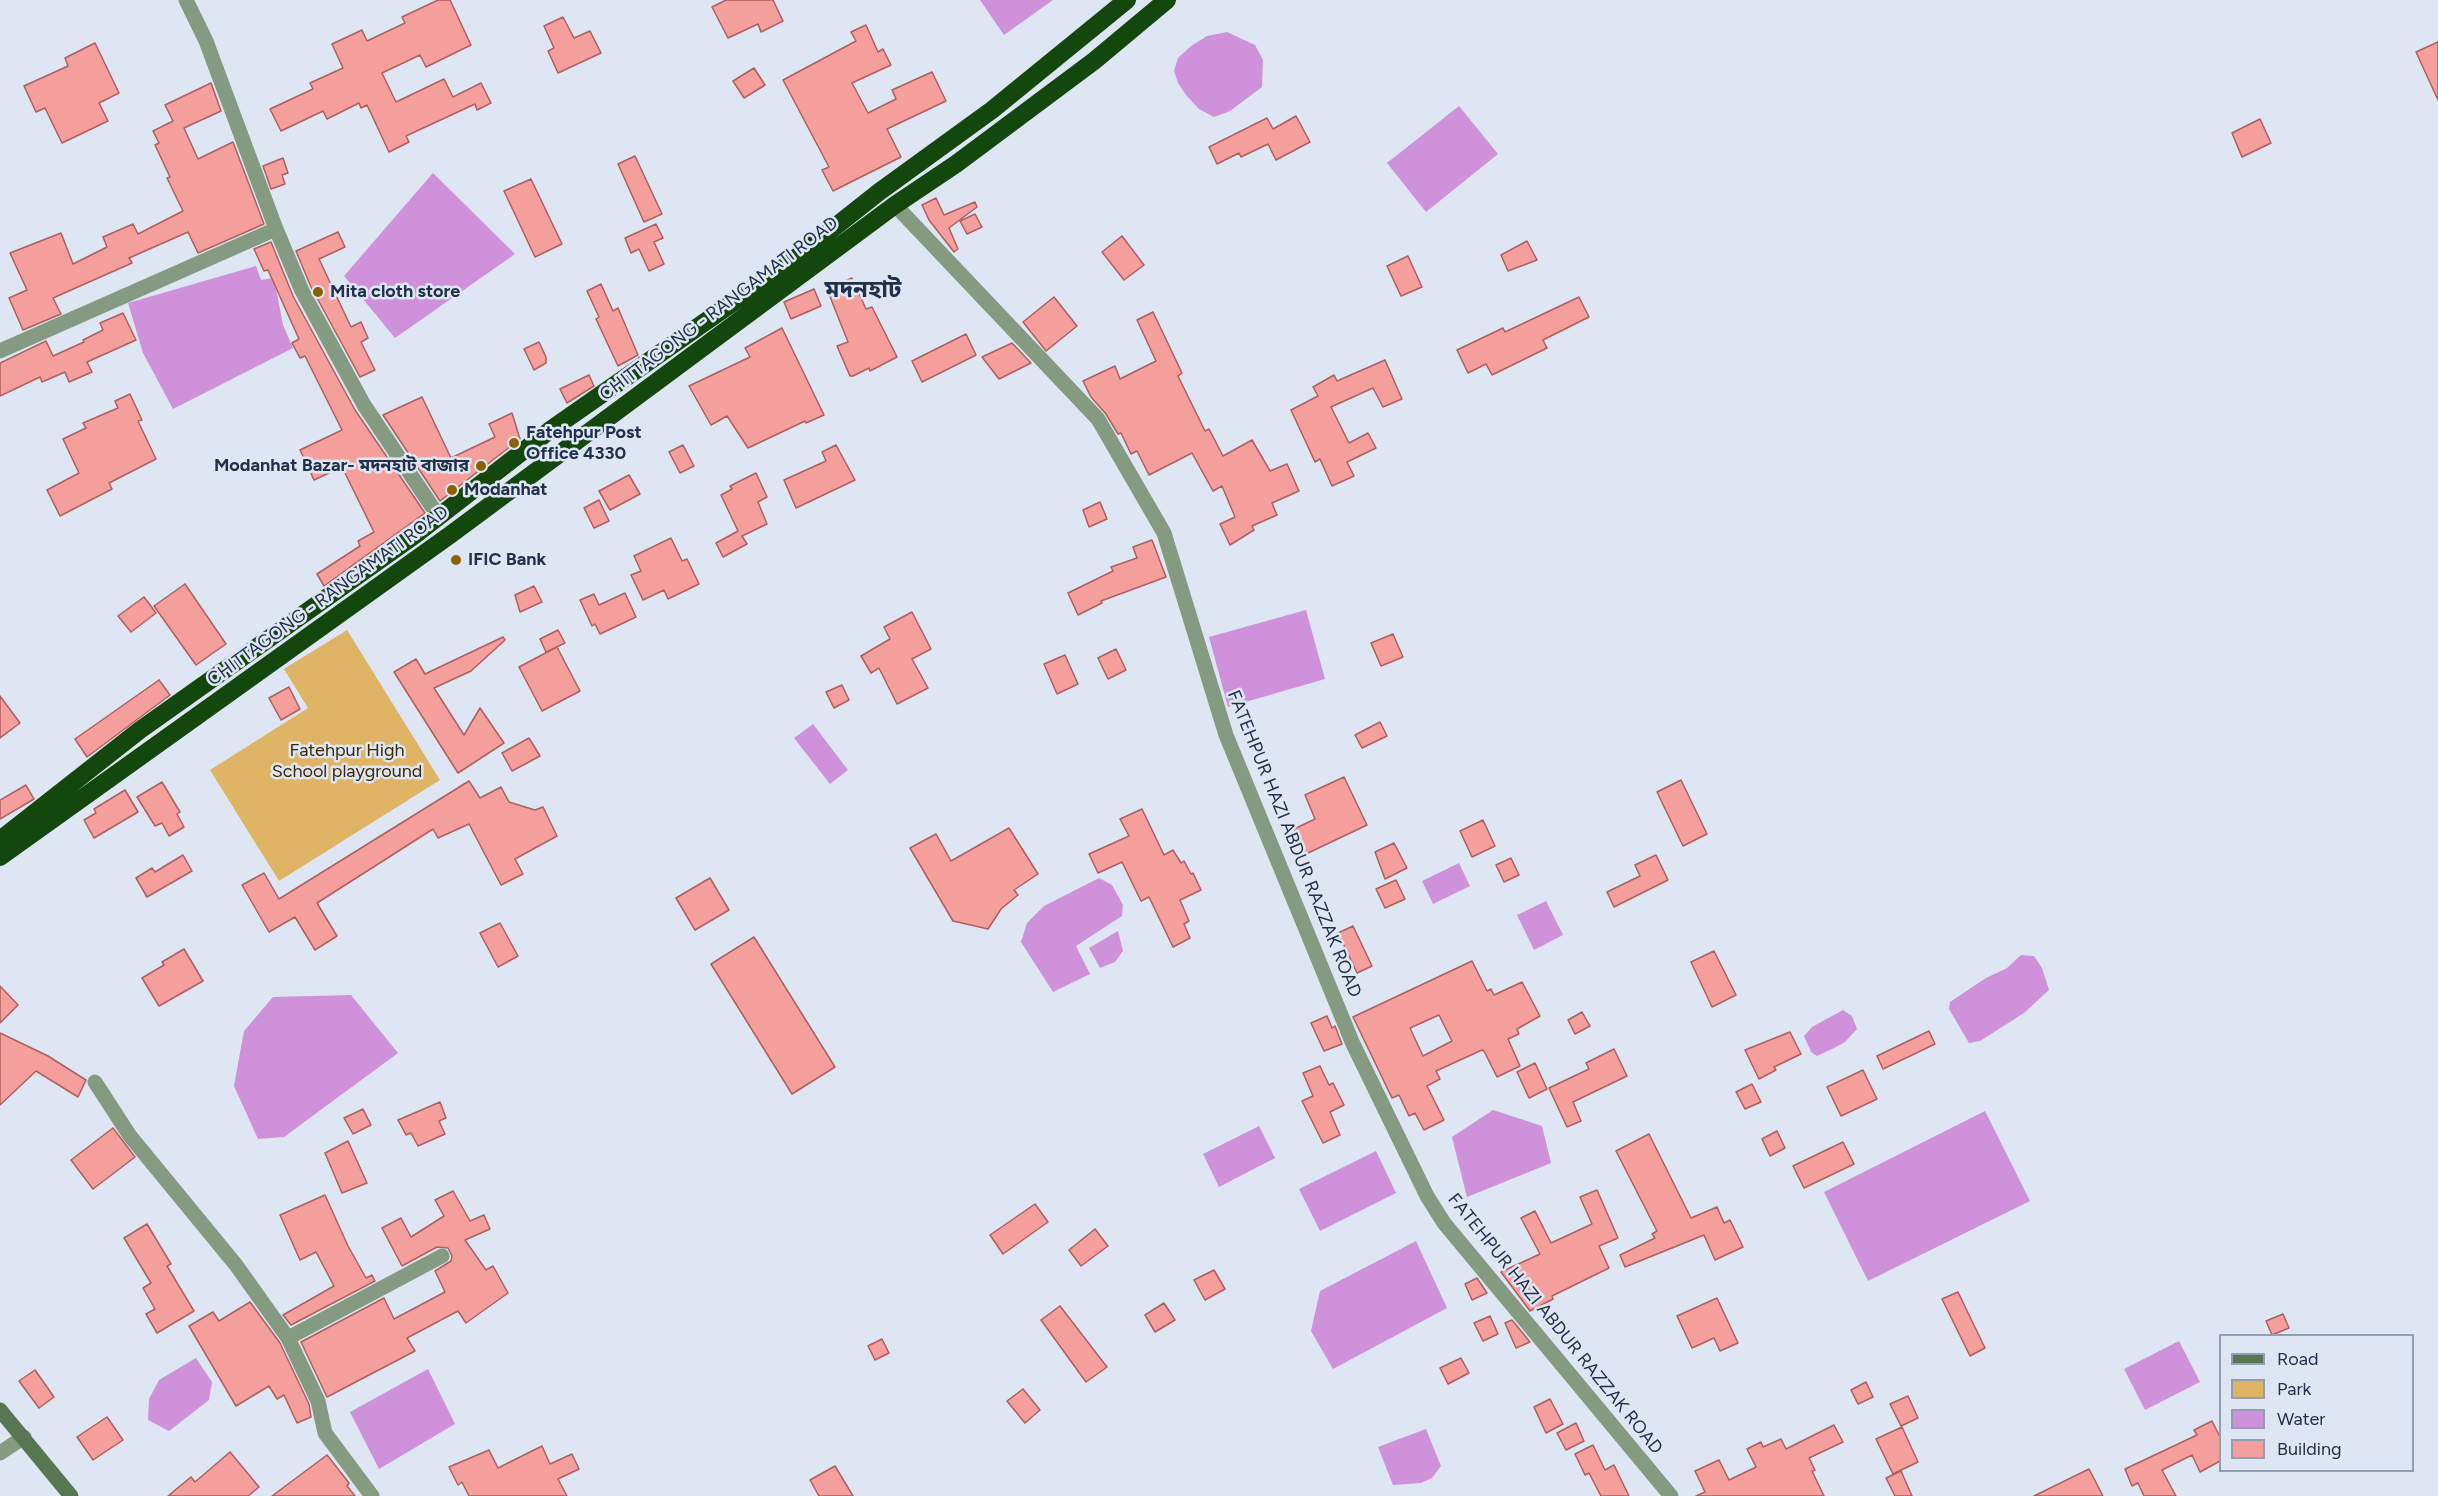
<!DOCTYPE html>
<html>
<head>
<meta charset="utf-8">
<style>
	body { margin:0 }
	#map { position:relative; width:2438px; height:1496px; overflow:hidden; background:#dee6f3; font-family:Figtree,sans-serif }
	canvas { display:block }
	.legend { position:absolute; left:2219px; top:1334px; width:195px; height:138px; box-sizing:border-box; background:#dee6f3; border:2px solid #939eb0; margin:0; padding:8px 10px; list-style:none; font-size:18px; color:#22314b }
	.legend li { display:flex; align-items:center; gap:12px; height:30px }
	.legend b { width:30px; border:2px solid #939eb0 }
</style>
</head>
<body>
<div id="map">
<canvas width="2438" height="1496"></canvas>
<ul class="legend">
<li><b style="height:8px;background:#567751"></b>Road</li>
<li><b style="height:16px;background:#dfb464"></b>Park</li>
<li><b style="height:16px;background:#d091db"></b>Water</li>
<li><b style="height:16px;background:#f59f9d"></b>Building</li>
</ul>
</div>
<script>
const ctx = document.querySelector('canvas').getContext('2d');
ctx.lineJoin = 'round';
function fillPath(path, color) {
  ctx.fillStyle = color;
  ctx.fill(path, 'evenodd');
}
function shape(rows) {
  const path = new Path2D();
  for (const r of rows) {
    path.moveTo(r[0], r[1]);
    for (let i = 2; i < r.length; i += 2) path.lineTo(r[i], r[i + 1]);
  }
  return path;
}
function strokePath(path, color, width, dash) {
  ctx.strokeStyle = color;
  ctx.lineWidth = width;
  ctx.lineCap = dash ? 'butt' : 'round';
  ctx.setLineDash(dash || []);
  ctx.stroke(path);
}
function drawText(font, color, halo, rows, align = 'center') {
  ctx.font = font + ' Figtree,"Noto Sans Bengali",sans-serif';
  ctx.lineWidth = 5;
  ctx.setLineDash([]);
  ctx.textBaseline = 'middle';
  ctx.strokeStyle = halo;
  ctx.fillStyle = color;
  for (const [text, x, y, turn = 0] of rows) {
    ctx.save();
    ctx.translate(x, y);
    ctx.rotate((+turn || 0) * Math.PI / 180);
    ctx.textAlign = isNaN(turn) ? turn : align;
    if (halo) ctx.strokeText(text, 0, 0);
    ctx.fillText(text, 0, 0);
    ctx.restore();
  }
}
const green = shape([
	[347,630,440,780,279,881,210,770,308,708,284,669]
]);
const water = shape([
	[980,0,1053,0,1004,35],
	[1227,32,1255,45,1263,60,1262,87,1230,111,1214,117,1199,109,1186,95,1178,83,1174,71,1178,58,1191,46,1207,36],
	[1459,106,1498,154,1426,212,1387,163],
	[433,173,515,254,395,338,344,276],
	[256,266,261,280,274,278,283,325,293,348,173,409,143,353,128,303],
	[1306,610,1325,679,1228,707,1209,637],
	[813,724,848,770,830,784,794,738],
	[1459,863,1470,886,1433,904,1422,881],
	[1099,878,1112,885,1123,905,1122,916,1076,946,1090,974,1053,992,1021,942,1027,923,1044,906],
	[1546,901,1563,935,1534,950,1517,915],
	[1118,931,1123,951,1115,962,1100,968,1089,948],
	[2021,955,2034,956,2042,968,2049,990,2024,1013,1980,1041,1969,1043,1949,1009,1950,1002,1986,978,2007,968],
	[351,995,398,1053,284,1137,258,1139,234,1086,244,1031,273,997],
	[1843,1010,1852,1016,1857,1029,1845,1042,1834,1048,1817,1056,1811,1052,1804,1036,1812,1027],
	[1493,1110,1542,1126,1551,1163,1467,1197,1452,1137],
	[1985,1111,2030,1201,1868,1281,1824,1192],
	[1259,1126,1275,1158,1219,1187,1203,1154],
	[1376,1151,1396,1193,1320,1231,1299,1189],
	[1416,1241,1447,1308,1333,1369,1311,1331,1320,1291],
	[2179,1341,2200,1382,2145,1410,2124,1369],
	[196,1358,212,1382,209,1400,169,1431,148,1420,149,1399,159,1380],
	[428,1369,455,1424,379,1469,350,1412],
	[1426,1429,1441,1466,1432,1478,1421,1483,1393,1485,1378,1447]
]);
const building = shape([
	[438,0,450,0,471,45,426,67,420,55,382,73,396,102,444,79,453,97,481,83,491,103,477,110,475,104,406,136,409,142,389,152,367,105,361,108,359,103,327,119,323,111,281,131,270,109,313,89,310,83,343,68,332,44,362,30,367,41,405,23,402,17,438,0],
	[726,0,773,0,783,21,761,32,758,24,728,38,712,7,726,0],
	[563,17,574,38,590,31,601,53,558,73,548,51,554,48,544,26,563,17],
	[866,25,878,52,883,49,891,65,852,83,868,113,896,99,892,90,932,72,946,101,887,129,901,157,833,191,822,170,829,167,783,80,856,41,851,32,866,25],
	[2438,42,2438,100,2416,52,2438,42],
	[95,43,119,93,99,103,108,121,62,143,45,108,36,112,24,86,68,66,65,58,95,43],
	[754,68,765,85,744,98,733,81,754,68],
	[211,83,221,111,184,128,198,159,233,142,264,224,198,253,188,232,129,258,132,263,53,298,61,314,23,330,9,298,27,290,10,253,61,233,73,264,107,247,103,237,133,224,138,234,183,211,167,178,170,177,155,145,159,143,153,131,173,121,165,105,211,83],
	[1296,116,1310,142,1276,160,1268,144,1241,157,1239,153,1217,164,1209,147,1267,118,1273,129,1296,116],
	[2260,119,2271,143,2242,157,2232,133,2260,119],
	[635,156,662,214,644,222,618,164,635,156],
	[283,158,288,173,282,175,285,184,271,189,263,166,283,158],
	[531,179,562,244,535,257,504,191,531,179],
	[936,198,944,215,975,202,977,207,949,228,958,249,954,252,929,220,922,205,936,198],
	[975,214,982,227,967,234,960,221,975,214],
	[656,224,663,238,654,242,664,264,649,271,639,249,631,253,625,238,656,224],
	[338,232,345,247,319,259,351,327,361,322,368,338,361,342,375,370,360,377,311,287,296,251,338,232],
	[1122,236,1144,265,1124,280,1102,252,1122,236],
	[1527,241,1537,260,1508,271,1501,255,1527,241],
	[271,242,293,296,355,410,425,513,324,586,317,574,360,546,358,541,374,532,342,467,314,480,300,450,342,430,305,356,300,358,292,343,299,339,268,270,264,271,254,249,271,242],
	[1408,256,1422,287,1401,296,1387,266,1408,256],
	[852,278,866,309,872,307,897,357,870,371,869,368,853,376,850,376,837,346,848,342,827,289,852,278],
	[601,284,613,311,618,308,638,355,618,366,596,319,599,317,587,291,601,284],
	[814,289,821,306,791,319,784,302,814,289],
	[1054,297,1077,326,1046,351,1023,322,1054,297],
	[1579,297,1589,317,1543,340,1547,348,1492,375,1486,364,1468,373,1457,350,1503,328,1505,332,1579,297],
	[1153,312,1182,373,1178,376,1205,431,1209,429,1223,456,1252,440,1270,471,1287,464,1299,491,1272,503,1277,515,1252,526,1254,530,1230,545,1220,524,1235,517,1222,486,1213,491,1192,453,1149,475,1137,451,1131,454,1121,433,1118,434,1106,414,1091,397,1083,381,1115,366,1120,379,1156,361,1137,320,1153,312],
	[123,313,136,340,87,362,92,372,69,382,65,372,42,382,40,377,0,396,0,363,46,341,53,356,84,342,83,340,103,330,100,323,123,313],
	[782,328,824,415,806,423,805,421,748,448,727,416,711,425,689,386,750,357,745,348,782,328],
	[966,334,976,355,922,382,912,361,966,334],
	[539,342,546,357,546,363,534,370,524,349,539,342],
	[1012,343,1031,363,999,379,982,357,1012,343],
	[1385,360,1402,399,1383,407,1373,388,1331,407,1349,443,1368,433,1376,448,1347,462,1354,476,1332,486,1320,459,1315,462,1291,410,1318,396,1313,387,1334,375,1337,381,1385,360],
	[589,375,594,386,567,403,560,389,589,375],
	[130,394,142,420,138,421,156,459,109,483,112,489,60,516,47,490,79,473,63,439,86,428,83,423,118,408,115,401,130,394],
	[422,397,451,458,495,437,489,424,512,413,520,439,440,501,383,415,422,397],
	[683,445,694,466,680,473,669,452,683,445],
	[836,445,855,480,796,508,784,480,826,461,822,452,836,445],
	[756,473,767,497,758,502,767,524,742,536,747,544,723,557,716,543,738,531,721,495,732,489,730,486,756,473],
	[629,475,640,494,610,510,599,491,629,475],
	[599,500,609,521,594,528,584,508,599,500],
	[1100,502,1107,519,1089,527,1083,510,1100,502],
	[671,538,682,561,687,559,699,584,668,599,664,590,643,600,631,575,641,571,634,556,671,538],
	[1152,540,1166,577,1101,601,1102,603,1078,615,1068,593,1113,571,1111,567,1137,558,1133,547,1152,540],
	[185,584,226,644,196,665,154,606,185,584],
	[534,586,542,602,520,612,515,595,534,586],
	[625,593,636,617,600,634,595,624,592,626,580,600,594,594,599,605,625,593],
	[144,597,156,613,131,632,118,616,144,597],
	[912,612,931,649,912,659,928,688,897,704,879,668,871,673,861,656,890,639,884,627,912,612],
	[558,630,565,643,546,652,540,639,558,630],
	[1393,634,1403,657,1381,666,1371,643,1393,634],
	[503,637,505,640,471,671,434,688,464,735,480,708,504,743,458,773,394,672,416,659,425,674,503,637],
	[557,647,580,691,542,711,519,667,557,647],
	[1116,649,1126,670,1108,679,1098,658,1116,649],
	[1065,655,1078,684,1057,694,1044,664,1065,655],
	[159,680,170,695,87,757,75,739,159,680],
	[842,685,849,700,834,708,826,692,842,685],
	[289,687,300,709,281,720,269,698,289,687],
	[0,696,20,723,0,738,0,696],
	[1380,722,1387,736,1362,748,1355,735,1380,722],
	[529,738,540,756,512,771,502,753,529,738],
	[1344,777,1367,825,1306,854,1294,829,1315,819,1305,795,1344,777],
	[1681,780,1707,834,1683,846,1657,792,1681,780],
	[469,781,480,798,501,787,509,802,535,810,543,807,557,836,515,859,523,874,501,885,469,824,438,838,433,829,317,903,337,936,315,950,295,917,269,932,242,885,264,873,279,899,469,781],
	[162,782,180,812,177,814,184,827,169,836,162,823,155,826,137,797,162,782],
	[26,785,34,799,0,819,0,800,26,785],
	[125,790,138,812,94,838,84,820,96,813,94,809,125,790],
	[1142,809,1164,855,1173,850,1181,863,1184,861,1191,874,1193,873,1201,890,1180,900,1189,921,1184,924,1190,938,1173,947,1149,897,1141,901,1122,862,1098,873,1089,854,1129,836,1120,819,1142,809],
	[1483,820,1495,846,1472,857,1460,831,1483,820],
	[1009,828,1038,874,1014,890,1018,895,1001,909,988,929,953,921,910,848,936,834,951,861,1009,828],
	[1394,843,1407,868,1385,879,1375,852,1394,843],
	[183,855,192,871,147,897,136,878,152,868,155,872,183,855],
	[1656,855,1668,880,1614,907,1607,892,1640,876,1635,865,1656,855],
	[1511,858,1519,875,1504,882,1496,865,1511,858],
	[710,878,729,910,695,930,676,898,710,878],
	[1396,880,1405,899,1385,908,1376,889,1396,880],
	[500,923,518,956,498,967,480,933,500,923],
	[1353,926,1372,966,1357,973,1338,933,1353,926],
	[754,937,835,1067,792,1094,711,964,754,937],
	[184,949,203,981,159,1006,142,978,164,965,162,962,184,949],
	[1714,951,1736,995,1712,1007,1691,962,1714,951],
	[1472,961,1487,991,1491,989,1494,995,1522,982,1540,1016,1517,1029,1519,1034,1508,1039,1520,1066,1497,1077,1484,1051,1482,1050,1436,1071,1440,1079,1427,1086,1444,1120,1424,1130,1415,1113,1409,1116,1399,1095,1392,1098,1353,1017,1472,961],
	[1439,1015,1452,1041,1423,1056,1410,1028,1439,1015],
	[0,986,18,1005,0,1023,0,986],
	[1582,1012,1590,1026,1575,1034,1568,1020,1582,1012],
	[1327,1016,1332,1028,1335,1026,1342,1044,1324,1051,1311,1023,1327,1016],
	[1929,1031,1935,1044,1883,1069,1877,1056,1929,1031],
	[1790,1032,1801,1054,1774,1067,1776,1070,1759,1079,1745,1050,1790,1032],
	[0,1033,48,1056,86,1080,78,1097,36,1071,0,1105,0,1033],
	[1614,1049,1627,1076,1573,1102,1581,1121,1567,1127,1549,1088,1589,1069,1586,1063,1614,1049],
	[1535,1063,1547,1089,1529,1098,1517,1072,1535,1063],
	[1320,1066,1329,1085,1333,1083,1344,1105,1330,1112,1340,1135,1323,1143,1302,1101,1313,1096,1303,1073,1320,1066],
	[1863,1070,1877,1099,1841,1116,1827,1087,1863,1070],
	[1752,1084,1761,1102,1745,1109,1736,1092,1752,1084],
	[440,1102,446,1118,439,1121,445,1134,418,1146,411,1133,406,1135,398,1120,440,1102],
	[363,1109,371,1125,353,1134,344,1118,363,1109],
	[113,1128,135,1157,93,1189,71,1160,113,1128],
	[1777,1131,1785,1148,1770,1156,1762,1139,1777,1131],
	[1649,1134,1691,1218,1717,1207,1724,1223,1730,1220,1743,1247,1715,1260,1704,1235,1625,1267,1620,1255,1655,1238,1652,1234,1657,1231,1616,1151,1649,1134],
	[348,1141,367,1183,342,1193,325,1153,348,1141],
	[1843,1142,1854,1164,1804,1188,1793,1166,1843,1142],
	[1597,1190,1618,1238,1599,1246,1609,1268,1552,1296,1553,1299,1530,1311,1501,1272,1540,1254,1521,1218,1535,1211,1551,1243,1592,1224,1580,1197,1597,1190],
	[453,1191,470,1221,484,1215,490,1229,465,1240,486,1270,493,1266,508,1293,466,1323,458,1311,407,1338,415,1351,327,1397,301,1342,384,1298,394,1319,445,1292,435,1271,451,1261,452,1256,448,1248,437,1247,402,1266,382,1228,401,1218,411,1237,444,1216,435,1200,453,1191],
	[325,1195,348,1246,366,1278,372,1275,375,1281,291,1325,283,1315,334,1286,316,1252,300,1260,280,1215,325,1195],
	[1035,1204,1048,1222,1003,1254,990,1235,1035,1204],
	[147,1224,171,1264,167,1266,194,1311,157,1333,146,1314,155,1309,143,1288,151,1283,124,1238,147,1224],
	[1095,1229,1108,1246,1081,1266,1069,1250,1095,1229],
	[1214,1270,1225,1289,1205,1300,1194,1280,1214,1270],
	[1477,1278,1487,1293,1472,1300,1465,1284,1477,1278],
	[1958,1292,1985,1348,1970,1356,1942,1299,1958,1292],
	[1717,1298,1738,1343,1720,1351,1714,1338,1692,1348,1677,1316,1717,1298],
	[250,1302,280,1343,309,1404,311,1417,297,1423,284,1395,277,1399,269,1386,236,1406,189,1326,213,1312,219,1321,250,1302],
	[1164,1303,1175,1320,1155,1332,1145,1315,1164,1303],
	[1060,1306,1107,1367,1086,1382,1041,1320,1060,1306],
	[2283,1314,2289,1328,2272,1335,2266,1321,2283,1314],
	[1490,1316,1498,1334,1483,1341,1474,1323,1490,1316],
	[1512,1320,1530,1342,1516,1348,1505,1323,1512,1320],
	[882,1339,889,1353,875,1360,868,1346,882,1339],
	[1461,1358,1469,1373,1448,1384,1440,1368,1461,1358],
	[35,1370,54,1397,39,1408,19,1381,35,1370],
	[1866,1382,1873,1397,1858,1404,1851,1390,1866,1382],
	[1023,1389,1040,1410,1025,1423,1007,1401,1023,1389],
	[1908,1396,1918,1418,1901,1426,1890,1404,1908,1396],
	[1550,1399,1563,1424,1546,1433,1534,1407,1550,1399],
	[107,1417,123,1440,93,1460,77,1437,107,1417],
	[2212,1421,2220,1437,2220,1461,2200,1472,2192,1455,2162,1470,2176,1496,2144,1496,2138,1483,2132,1486,2125,1469,2197,1435,2194,1430,2212,1421],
	[1576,1423,1584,1441,1566,1450,1557,1433,1576,1423],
	[1834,1425,1843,1442,1809,1458,1815,1470,1812,1471,1824,1496,1696,1496,1705,1492,1695,1471,1719,1460,1729,1480,1756,1467,1747,1449,1761,1442,1763,1447,1781,1439,1786,1449,1834,1425],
	[1902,1427,1918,1462,1893,1474,1876,1439,1902,1427],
	[1593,1445,1605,1470,1614,1465,1629,1496,1601,1496,1589,1473,1585,1475,1575,1454,1593,1445],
	[542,1446,550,1464,572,1454,579,1469,558,1479,567,1496,469,1496,462,1482,458,1485,449,1467,489,1450,498,1468,542,1446],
	[230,1452,259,1487,248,1496,168,1496,191,1477,195,1482,230,1452],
	[327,1455,349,1483,347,1486,355,1496,272,1496,327,1455],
	[835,1466,853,1496,819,1496,810,1480,835,1466],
	[2089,1469,2103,1496,2034,1496,2089,1469],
	[1901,1471,1912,1496,1895,1496,1886,1478,1901,1471]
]);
const street = shape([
	[186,0,206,41,276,229,302,291,364,405,439,517],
	[895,205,1098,419,1164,533,1226,735,1353,1044,1427,1196,1444,1223,1671,1496],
	[0,351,276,229],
	[95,1082,130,1136,236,1265,288,1338],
	[0,1453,24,1437],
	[372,1496,325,1433,318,1401,288,1338,442,1256]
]);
const secondary = shape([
	[0,1410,71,1496]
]);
const highway = shape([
	[0,840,140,730,415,535,549,431,788,264,879,192,992,110,1127,0],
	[0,857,450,535,895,205,956,164,1094,61,1167,0]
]);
const markers = [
	[318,292,6,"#8a6201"],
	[514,443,6,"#8a6201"],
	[481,466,6,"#8a6201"],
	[452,490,6,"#8a6201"],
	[456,560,6,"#8a6201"]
];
const poiNames = [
	["Mita cloth store",330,292],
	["Fatehpur Post",526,433],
	["Office 4330",526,454],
	["Modanhat Bazar- মদনহাট বাজার",469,466,"right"],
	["Modanhat",464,490],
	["IFIC Bank",468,560]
];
const streetNames = [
	["CHITTAGONG - RANGAMATI ROAD",719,309,-37],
	["CHITTAGONG - RANGAMATI ROAD",328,596,-36],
	["FATEHPUR HAZI ABDUR RAZZAK ROAD",1294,844,68],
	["FATEHPUR HAZI ABDUR RAZZAK ROAD",1555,1324,51]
];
const parkNames = [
	["Fatehpur High",347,751],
	["School playground",347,772]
];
const districtNames = [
	["মদনহাট",863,290]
];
fillPath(green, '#dfb464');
fillPath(water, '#d091db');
fillPath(building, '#f59f9d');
strokePath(building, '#ae5f5f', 1.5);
strokePath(street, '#859b81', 15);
strokePath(secondary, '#567751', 15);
strokePath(highway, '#14470d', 18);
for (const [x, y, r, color] of markers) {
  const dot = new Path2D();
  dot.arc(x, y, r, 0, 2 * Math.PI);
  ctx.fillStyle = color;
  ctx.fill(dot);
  strokePath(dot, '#dee6f3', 2);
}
drawText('bold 18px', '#22314b', '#dee6f3', poiNames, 'left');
drawText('18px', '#22314b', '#dee6f3', streetNames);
drawText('18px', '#3c2900', '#dee6f3', parkNames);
drawText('bold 24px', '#22314b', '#dee6f3', districtNames);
</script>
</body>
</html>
